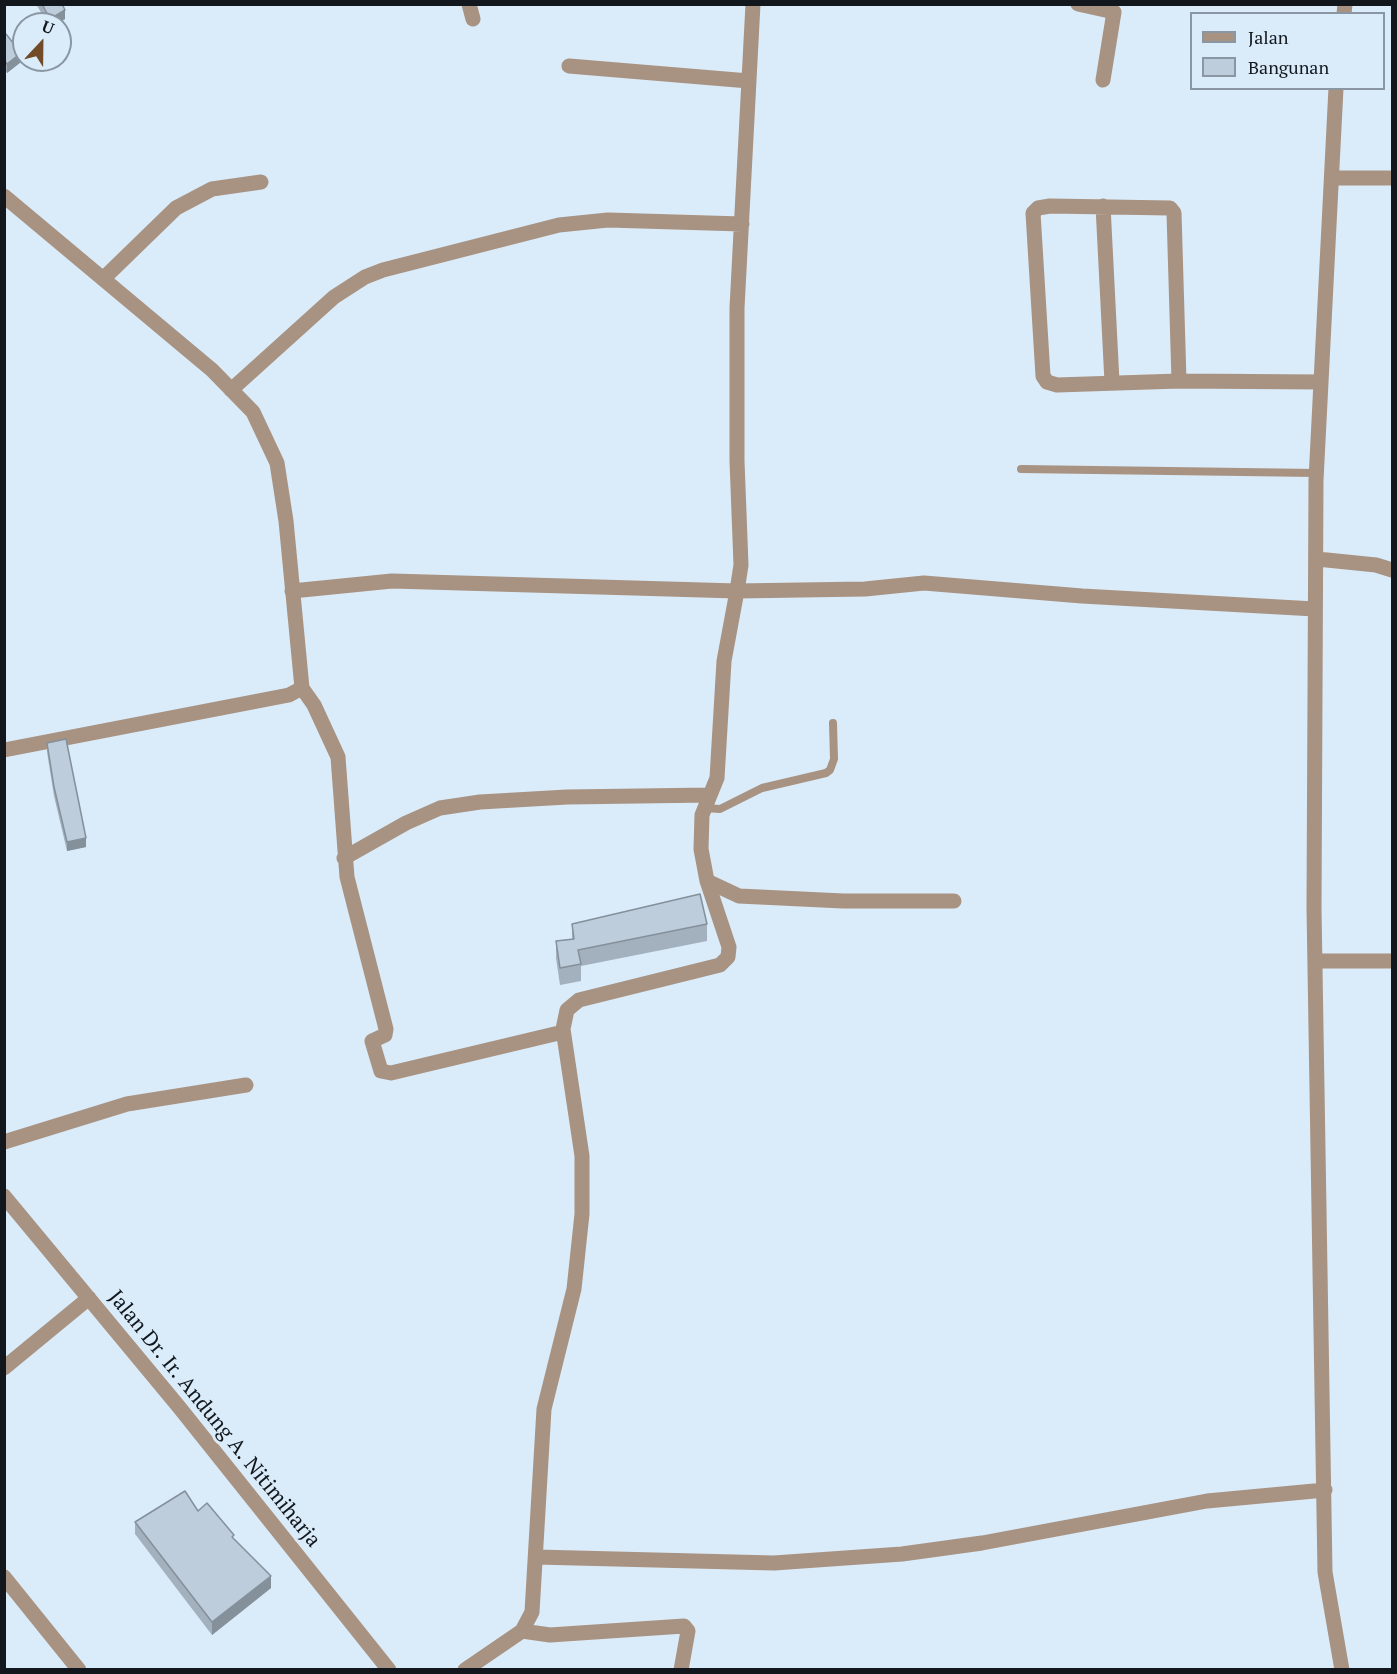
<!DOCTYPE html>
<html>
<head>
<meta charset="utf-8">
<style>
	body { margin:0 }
	#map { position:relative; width:1397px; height:1674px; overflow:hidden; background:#daebf9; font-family:"PT Serif",serif }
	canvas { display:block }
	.frame { position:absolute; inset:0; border:6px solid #11171c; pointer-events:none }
	.legend { position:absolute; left:1190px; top:12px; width:195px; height:78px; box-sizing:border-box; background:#daebf9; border:2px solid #8a96a1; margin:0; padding:8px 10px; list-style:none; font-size:18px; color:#11171c }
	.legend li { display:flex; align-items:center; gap:12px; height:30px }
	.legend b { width:30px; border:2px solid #8a96a1 }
	.north { position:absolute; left:12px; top:12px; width:60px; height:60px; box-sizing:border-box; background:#daebf9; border:2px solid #8a96a1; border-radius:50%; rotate:22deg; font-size:16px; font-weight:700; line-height:24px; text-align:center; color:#11171c }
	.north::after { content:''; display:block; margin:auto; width:21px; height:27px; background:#724c29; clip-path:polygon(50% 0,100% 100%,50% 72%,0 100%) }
</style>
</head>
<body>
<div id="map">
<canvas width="1397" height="1674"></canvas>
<div class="frame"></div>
<ul class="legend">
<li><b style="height:8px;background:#a89281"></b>Jalan</li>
<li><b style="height:16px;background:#bdcddc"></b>Bangunan</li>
</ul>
<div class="north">U</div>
</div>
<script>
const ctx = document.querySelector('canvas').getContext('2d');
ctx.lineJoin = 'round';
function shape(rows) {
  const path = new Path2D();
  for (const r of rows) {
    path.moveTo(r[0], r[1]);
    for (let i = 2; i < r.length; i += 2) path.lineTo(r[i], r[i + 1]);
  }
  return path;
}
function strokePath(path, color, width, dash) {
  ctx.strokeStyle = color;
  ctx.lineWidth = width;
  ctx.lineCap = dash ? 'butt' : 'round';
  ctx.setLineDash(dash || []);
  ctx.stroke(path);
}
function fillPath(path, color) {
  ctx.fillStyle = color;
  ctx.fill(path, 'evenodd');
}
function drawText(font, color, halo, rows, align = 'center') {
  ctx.font = font + ' "PT Serif",serif';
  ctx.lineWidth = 6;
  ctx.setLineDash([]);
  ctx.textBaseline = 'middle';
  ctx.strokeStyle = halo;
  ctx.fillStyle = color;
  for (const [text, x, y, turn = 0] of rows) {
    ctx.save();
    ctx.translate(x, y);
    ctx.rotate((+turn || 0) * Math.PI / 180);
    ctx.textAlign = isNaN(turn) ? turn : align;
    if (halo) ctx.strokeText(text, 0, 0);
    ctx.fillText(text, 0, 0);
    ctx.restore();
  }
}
const service = shape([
	[1021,469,1316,473],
	[705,808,720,809,762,788,826,773,830,770,834,759,833,723]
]);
const minor = shape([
	[469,4,473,19],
	[1078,4,1114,12,1103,80],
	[1344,14,1345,4],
	[569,66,749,81],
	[1336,88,1316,480,1314,908,1325,1572,1342,1670],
	[1333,178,1392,178],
	[4,196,212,370,253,412,277,463,286,521,302,688,289,695,4,750],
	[1103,206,1112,382],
	[103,279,176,208,212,189,261,182],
	[1179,381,1174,213,1170,208,1050,206,1038,208,1033,213,1043,376,1047,382,1057,385,1179,381,1321,382],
	[231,390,334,297,365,277,383,270,559,225,608,220,742,224],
	[1317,559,1376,565,1392,570],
	[292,591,392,581,737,591,741,565,737,461,737,308,753,4],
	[302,688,314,705,338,757,347,877,386,1029,385,1035,372,1041,381,1071,391,1073,563,1032],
	[344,858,406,823,440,808,480,802,567,797,710,795],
	[707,881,739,896,843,901,954,901],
	[1316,961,1392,961],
	[4,1142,127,1104,246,1085],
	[4,1196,179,1407,389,1670],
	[4,1368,89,1298],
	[536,1557,774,1563,902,1554,982,1543,1207,1501,1325,1490],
	[4,1577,79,1670],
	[522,1631,550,1635,684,1626,688,1631,681,1670],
	[465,1670,522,1631,532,1612,544,1409,574,1289,582,1214,582,1156,563,1029,567,1010,579,1000,720,965,728,957,729,947,707,881,701,849,702,815,717,778,724,661,737,591,865,589,924,583,1082,596,1315,609]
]);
const wall = shape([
	[36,4,62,4,65,19,57,24,48,24],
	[4,35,21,62,7,73,4,69],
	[47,743,86,847,67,851,54,796,47,752],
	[572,924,707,924,707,941,581,966,581,981,560,985,556,958,556,941,572,939],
	[198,1511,234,1540,271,1588,212,1635,135,1534,135,1522]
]);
const shadedWall = shape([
	[65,10,65,19,57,24,50,24,50,19],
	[21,53,21,62,7,73,7,64],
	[86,838,86,847,67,851,67,842],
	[271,1576,271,1588,212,1635,212,1622]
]);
const building = shape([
	[42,4,62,4,65,10,50,19,42,4],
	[6,34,21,53,7,64,4,60,4,35,6,34],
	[66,739,86,838,67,842,54,787,47,743,66,739],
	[700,894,707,924,578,950,581,964,560,968,556,941,574,939,572,924,700,894],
	[185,1491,198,1511,207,1503,234,1535,232,1537,271,1576,212,1622,135,1522,185,1491]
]);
const streetNames = [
	["Jalan Dr. Ir. Andung A. Nitimiharja",214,1419,51]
];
strokePath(service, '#a89281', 8);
strokePath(minor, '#a89281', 15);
fillPath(wall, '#a3b0bd');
fillPath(shadedWall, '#84909a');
fillPath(building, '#bdcddc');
strokePath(building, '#84909a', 1.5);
drawText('21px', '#11171c', '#daebf9', streetNames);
</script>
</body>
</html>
